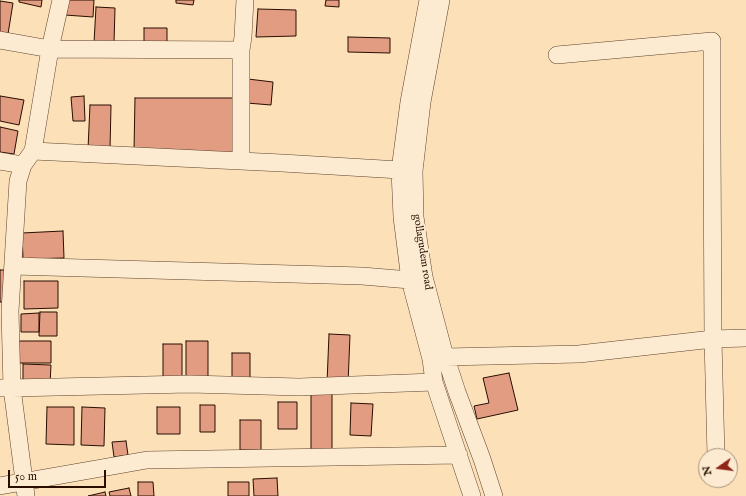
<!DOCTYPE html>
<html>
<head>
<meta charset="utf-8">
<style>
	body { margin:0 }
	#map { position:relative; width:746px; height:496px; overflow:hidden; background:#fbe0b8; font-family:"IM FELL English",serif }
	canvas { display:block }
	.north { position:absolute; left:698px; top:448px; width:40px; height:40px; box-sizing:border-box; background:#fcebd1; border:1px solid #a8937d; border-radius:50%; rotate:256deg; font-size:11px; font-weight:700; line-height:16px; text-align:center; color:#290e00 }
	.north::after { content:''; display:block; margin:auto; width:14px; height:18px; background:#8f2418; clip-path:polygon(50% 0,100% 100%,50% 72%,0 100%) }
	.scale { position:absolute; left:8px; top:470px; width:98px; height:18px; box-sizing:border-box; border:2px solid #290e00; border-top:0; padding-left:5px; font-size:12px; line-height:14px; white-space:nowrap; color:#290e00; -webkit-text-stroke:3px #fcebd1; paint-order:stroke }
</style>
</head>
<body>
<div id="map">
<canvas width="746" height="496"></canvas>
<div class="north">N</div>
<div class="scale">50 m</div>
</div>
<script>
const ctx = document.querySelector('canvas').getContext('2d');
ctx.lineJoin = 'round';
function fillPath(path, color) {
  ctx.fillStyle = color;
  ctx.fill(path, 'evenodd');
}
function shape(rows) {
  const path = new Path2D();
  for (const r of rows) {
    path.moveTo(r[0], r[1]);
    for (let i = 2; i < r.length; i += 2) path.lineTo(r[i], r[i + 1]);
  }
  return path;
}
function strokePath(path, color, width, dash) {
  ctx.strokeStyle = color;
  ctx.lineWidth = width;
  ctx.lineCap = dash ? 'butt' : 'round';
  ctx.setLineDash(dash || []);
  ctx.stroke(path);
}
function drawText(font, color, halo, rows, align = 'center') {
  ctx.font = font + ' "IM FELL English",serif';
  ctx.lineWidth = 4;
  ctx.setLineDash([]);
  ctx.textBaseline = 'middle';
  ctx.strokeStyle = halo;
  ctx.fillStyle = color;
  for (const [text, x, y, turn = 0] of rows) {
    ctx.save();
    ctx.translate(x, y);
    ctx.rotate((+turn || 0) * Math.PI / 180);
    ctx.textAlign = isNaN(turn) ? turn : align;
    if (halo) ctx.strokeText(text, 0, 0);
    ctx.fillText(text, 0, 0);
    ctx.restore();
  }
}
const building = shape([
	[19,0,42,0,41,7,19,2,19,0],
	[66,0,94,0,93,17,65,15,66,0],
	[176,0,194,0,193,5,176,3,176,0],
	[326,0,339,0,339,7,325,6,326,0],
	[0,1,13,3,8,34,0,33,0,1],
	[96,7,115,8,114,43,94,43,96,7],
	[258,9,296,10,296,36,256,37,258,9],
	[144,28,167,28,167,50,144,49,144,28],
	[348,37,390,38,390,53,348,52,348,37],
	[248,79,273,82,271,105,247,103,248,79],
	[0,96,24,100,19,125,0,121,0,96],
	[84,96,85,121,73,121,71,97,84,96],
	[135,98,234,98,233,155,134,151,135,98],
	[90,105,111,105,110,150,88,149,90,105],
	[0,127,18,131,14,154,0,152,0,127],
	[63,231,64,258,23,259,22,233,63,231],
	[0,270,6,270,6,302,0,302,0,270],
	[24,281,58,281,58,308,24,309,24,281],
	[40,312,57,312,57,336,39,336,40,312],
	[39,313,39,332,21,332,21,314,39,313],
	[329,334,350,335,348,384,327,383,329,334],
	[19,341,51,341,51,363,19,363,19,341],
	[186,341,208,341,208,380,186,379,186,341],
	[163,344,182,344,182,379,163,379,163,344],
	[232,353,250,353,250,382,232,382,232,353],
	[23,364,51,365,50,384,23,384,23,364],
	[509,373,518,410,477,419,474,406,489,403,483,378,509,373],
	[311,391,332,391,332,450,311,450,311,391],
	[278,402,297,402,297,429,278,429,278,402],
	[351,403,373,404,371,436,350,435,351,403],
	[200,405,215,405,215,432,200,432,200,405],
	[47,407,74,407,74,445,46,444,47,407],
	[82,407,105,408,104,446,81,445,82,407],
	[157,407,180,407,180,434,157,434,157,407],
	[240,420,261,420,261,450,240,450,240,420],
	[126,441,128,455,114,457,112,442,126,441],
	[277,478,278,496,254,496,253,479,277,478],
	[138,482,153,482,154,496,138,496,138,482],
	[228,482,249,482,249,496,228,496,228,482],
	[129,488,131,496,110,496,109,492,129,488],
	[105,492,106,496,88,496,105,492]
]);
const minor = shape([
	[61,0,50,49,33,151,23,165,18,181,10,311,12,388,190,384,299,387,434,382],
	[428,0,409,102,400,170,402,217,410,280,431,359,434,382,472,496],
	[441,0,422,102,414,171,415,217,424,277,443,349,457,392,482,459,494,496],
	[0,40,50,49,241,50],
	[557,55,712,41,712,136,713,339,716,456],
	[33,151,282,163,400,170],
	[0,161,23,165],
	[241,161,241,50,243,37,245,0],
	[13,266,362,276,410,280],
	[435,359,446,357,579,354,713,339,746,338],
	[0,388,12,388,26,496],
	[0,486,147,460,459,455]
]);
const streetNames = [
	["gollagudem road",422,252,81]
];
fillPath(building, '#e29c82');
strokePath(building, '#290e00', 1);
strokePath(minor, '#5e422e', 18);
strokePath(minor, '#fcebd1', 17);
drawText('11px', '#290e00', '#fcebd1', streetNames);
</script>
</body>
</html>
